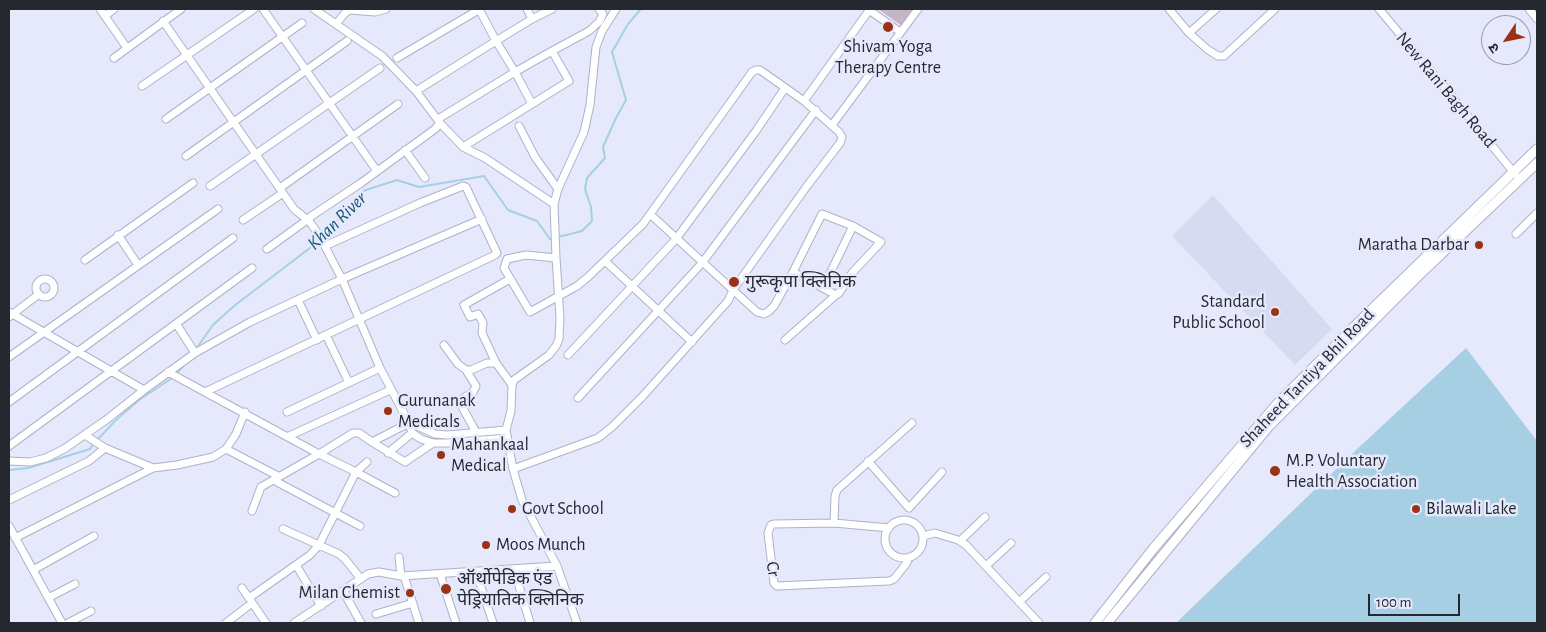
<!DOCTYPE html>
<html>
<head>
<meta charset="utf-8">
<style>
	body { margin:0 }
	#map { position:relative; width:1546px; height:632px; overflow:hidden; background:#e6e9fc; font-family:"Alegreya Sans","Noto Sans Devanagari",sans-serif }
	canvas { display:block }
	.frame { position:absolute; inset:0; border:10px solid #262830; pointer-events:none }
	.north { position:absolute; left:1481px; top:15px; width:50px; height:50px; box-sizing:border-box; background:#e6e9fc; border:1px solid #999caa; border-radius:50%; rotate:236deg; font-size:14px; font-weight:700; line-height:20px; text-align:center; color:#262830 }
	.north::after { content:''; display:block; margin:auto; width:18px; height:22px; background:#9a3215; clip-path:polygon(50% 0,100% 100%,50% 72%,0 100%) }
	.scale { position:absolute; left:1368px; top:594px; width:92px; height:22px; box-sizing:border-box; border:2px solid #262830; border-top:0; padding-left:6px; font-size:15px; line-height:18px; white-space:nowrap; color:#262830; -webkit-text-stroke:4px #e6e9fc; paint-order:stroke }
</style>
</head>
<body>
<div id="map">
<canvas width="1546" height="632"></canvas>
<div class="frame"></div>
<div class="north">उ</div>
<div class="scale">100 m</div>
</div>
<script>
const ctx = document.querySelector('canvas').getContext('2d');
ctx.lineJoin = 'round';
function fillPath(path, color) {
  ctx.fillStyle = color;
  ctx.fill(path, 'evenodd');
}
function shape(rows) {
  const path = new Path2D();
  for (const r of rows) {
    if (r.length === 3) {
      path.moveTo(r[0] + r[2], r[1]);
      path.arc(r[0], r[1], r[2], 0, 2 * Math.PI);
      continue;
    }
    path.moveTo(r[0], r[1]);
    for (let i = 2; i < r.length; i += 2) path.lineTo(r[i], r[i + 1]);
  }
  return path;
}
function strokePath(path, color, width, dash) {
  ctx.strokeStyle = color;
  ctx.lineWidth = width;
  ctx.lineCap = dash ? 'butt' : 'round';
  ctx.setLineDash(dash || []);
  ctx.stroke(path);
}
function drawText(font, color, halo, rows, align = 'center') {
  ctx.font = font + ' "Alegreya Sans","Noto Sans Devanagari",sans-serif';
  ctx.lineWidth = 5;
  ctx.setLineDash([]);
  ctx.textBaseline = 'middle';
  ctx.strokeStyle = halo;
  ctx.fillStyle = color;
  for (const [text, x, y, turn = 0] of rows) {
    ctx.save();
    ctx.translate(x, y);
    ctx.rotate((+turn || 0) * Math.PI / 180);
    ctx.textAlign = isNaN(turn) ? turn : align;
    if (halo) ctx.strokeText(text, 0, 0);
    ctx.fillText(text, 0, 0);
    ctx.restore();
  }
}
const built = shape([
	[1213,195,1332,329,1295,365,1172,236]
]);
const green = shape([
	[878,9,912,9,914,10,902,26]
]);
const water = shape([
	[1466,348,1537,441,1537,623,1176,623,1355,451]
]);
const stream = shape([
	[322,237,363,191,397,180,419,187,484,176,508,210,537,221,550,239,582,231,592,221,591,207,585,189,587,178,605,158,603,147,616,118,626,100,612,52,628,24,641,9],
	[196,349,213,325,234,306,319,241],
	[176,374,186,363],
	[97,440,116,420,139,400,172,378],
	[9,470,28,468,90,449,94,443]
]);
const minor = shape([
	[100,9,127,48],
	[263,9,377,171],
	[314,9,382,56,416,91,440,123,463,147,485,158,554,204],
	[479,9,496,41,532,19,527,9],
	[1169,9,1189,33,1207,49,1218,56,1224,56,1275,9],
	[1379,9,1450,94,1515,174],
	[1529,9,1537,19],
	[869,10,900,32],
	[105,16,114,9],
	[532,19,552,9],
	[163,21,294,209,309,221,319,235,342,279,380,368,409,423,412,433,421,439,433,443,447,443,507,438],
	[336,24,345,13,350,10,375,12,386,9],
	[1189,33,1216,9],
	[552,51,589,31,599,22,603,14,599,9],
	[114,58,181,9],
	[397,58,480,9],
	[142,86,254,9],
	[416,91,496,41,515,72,552,51,569,81,463,147],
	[804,101,870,9],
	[166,119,302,23],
	[438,119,515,72,532,104],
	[832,125,918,9],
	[519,126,535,157,558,189],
	[405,150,425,178],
	[186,156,347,41],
	[210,186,380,68],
	[280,188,398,104],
	[650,214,757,312,764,314,769,311,774,306,793,272,822,214,853,226,881,242,852,273,839,293,836,295,793,272],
	[243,220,283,193],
	[309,221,310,217,361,183,435,129,440,123],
	[1516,234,1537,213],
	[118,235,138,265],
	[267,249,307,220],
	[85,260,193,183],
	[606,262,692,342],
	[510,279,464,305,470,317,478,314,483,323,482,333,496,363,512,385],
	[45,288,9],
	[823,288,853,226],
	[298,300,317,340],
	[9,312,144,390,195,353,250,322,342,279,482,219],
	[9,317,39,294],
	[177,325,195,353],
	[326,335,349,383],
	[785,340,836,295],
	[444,345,458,364,466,370,471,370,487,363,496,363],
	[568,355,676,239,756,131,785,88],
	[9,357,218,209],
	[466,370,476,386,473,392,462,399,460,403,476,432],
	[168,372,319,454,261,487,252,511],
	[205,392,495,255,497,253,466,187,463,186,420,203,325,246],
	[578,398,702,263,816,110],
	[9,402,233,238],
	[287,412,380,368],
	[409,426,417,426,435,434,447,435,506,430],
	[289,436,390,390],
	[372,442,405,462,433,443],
	[9,446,252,268],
	[105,448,153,468],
	[226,449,278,476],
	[388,453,412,433],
	[9,461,30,462,46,458,64,449,106,420,144,390],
	[868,461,909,508],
	[367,462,356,472,395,493],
	[513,469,598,438,612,427,642,397,728,301,733,290,807,186,840,143,842,137,839,132,804,101,760,70,756,70,752,72,643,224,588,277,577,286,530,312,504,268,507,259,526,255,556,258],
	[277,482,360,526],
	[9,500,89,461,105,448,85,435],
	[909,508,942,472],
	[904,539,19],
	[834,523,835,496,837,490,912,423],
	[9,526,62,623],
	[889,528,834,523,774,524,771,525,768,533,774,583,777,586,889,581,894,579,906,564,910,557],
	[283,529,339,554,345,559,361,579],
	[923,536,935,533,958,540,966,545,1039,623],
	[15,538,153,468,177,465,213,457,226,449,236,434,245,412],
	[960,541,985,517],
	[296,565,321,606],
	[986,566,1011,543],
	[514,569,530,623],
	[33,570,94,536],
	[476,572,493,623],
	[440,574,456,623],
	[401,576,557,566],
	[404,576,419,623],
	[242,588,266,623],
	[343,591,361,623],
	[48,598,75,584],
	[249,598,310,555,319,545,356,472,319,454,353,433,359,433,372,442,409,423],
	[1019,602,1046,577],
	[376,614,413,603],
	[68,623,91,611],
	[226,623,252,603],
	[294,623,368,574,379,572,401,576,399,557],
	[577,623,557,566,522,500,513,469,506,430,511,411,512,385,514,380,549,355,556,346,559,339,560,318,556,258,554,204,558,189,584,132,590,105,596,47,602,31,616,9]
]);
const major = shape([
	[1095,623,1153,549,1278,403,1364,317,1537,149],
	[1107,623,1269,426,1417,277,1537,163]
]);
const markers = [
	[888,27,6,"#9a3215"],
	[1479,245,5,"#9a3215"],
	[734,282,6,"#9a3215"],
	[1275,312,5,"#9a3215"],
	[388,411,5,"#9a3215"],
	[441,455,5,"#9a3215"],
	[1275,471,6,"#9a3215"],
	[512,509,5,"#9a3215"],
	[1416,509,5,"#9a3215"],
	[486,545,5,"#9a3215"],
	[446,589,6,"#9a3215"],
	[410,593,5,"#9a3215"]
];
const poiNames = [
	["Shivam Yoga",888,47,"center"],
	["Therapy Centre",888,68,"center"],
	["Maratha Darbar",1469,245,"right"],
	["गुरूकृपा क्लिनिक",745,282],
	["Standard",1265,302,"right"],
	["Public School",1265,323,"right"],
	["Gurunanak",398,401],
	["Medicals",398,422],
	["Mahankaal",451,445],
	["Medical",451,466],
	["M.P. Voluntary",1286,461],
	["Health Association",1286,482],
	["Govt School",522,509],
	["Bilawali Lake",1426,509],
	["Moos Munch",496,545],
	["ऑर्थोपेडिक एंड",457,579],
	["पेड्रियातिक क्लिनिक",457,600],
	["Milan Chemist",400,593,"right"]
];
const streetNames = [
	["New Rani Bagh Road",1446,90,50],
	["Shaheed Tantiya Bhil Road",1307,378,-46],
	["Cr",773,569,81]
];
const waterNames = [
	["Khan River",337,221,-44]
];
fillPath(built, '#d7dbf2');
fillPath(green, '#c6b5c6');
fillPath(water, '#a7cfe4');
strokePath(stream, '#a7cfe4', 2);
strokePath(minor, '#aeb2c8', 9);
strokePath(major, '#aeb2c8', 11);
strokePath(minor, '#fff', 7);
strokePath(major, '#fff', 9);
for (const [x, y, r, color] of markers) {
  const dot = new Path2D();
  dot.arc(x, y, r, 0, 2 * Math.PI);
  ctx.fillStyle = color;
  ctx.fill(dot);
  strokePath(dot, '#e6e9fc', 2);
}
drawText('18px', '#262830', '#e6e9fc', poiNames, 'left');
drawText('18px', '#262830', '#e6e9fc', streetNames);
drawText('italic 19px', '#145b78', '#e6e9fc', waterNames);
</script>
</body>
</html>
